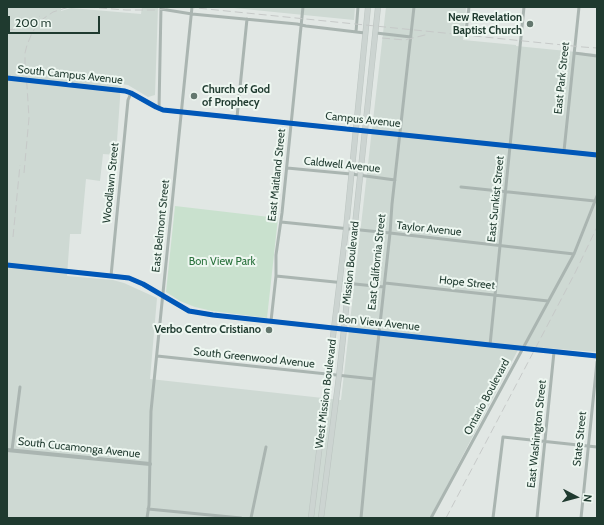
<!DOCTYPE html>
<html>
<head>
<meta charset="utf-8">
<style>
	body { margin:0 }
	#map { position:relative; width:604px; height:525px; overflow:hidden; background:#e1e7e4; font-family:Cabin,sans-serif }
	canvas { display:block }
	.frame { position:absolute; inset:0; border:8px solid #1f3a2f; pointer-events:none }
	.north { position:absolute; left:556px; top:477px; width:40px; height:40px; -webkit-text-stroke:3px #eef7f1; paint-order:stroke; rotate:96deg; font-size:11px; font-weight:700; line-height:16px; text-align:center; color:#1f3a2f }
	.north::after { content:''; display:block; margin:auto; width:14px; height:18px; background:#1f3a2f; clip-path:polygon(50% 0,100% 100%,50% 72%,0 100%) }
	.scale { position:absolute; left:8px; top:16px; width:92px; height:18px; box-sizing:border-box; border:2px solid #1f3a2f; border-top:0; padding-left:5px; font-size:12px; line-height:14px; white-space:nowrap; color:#1f3a2f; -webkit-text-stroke:3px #eef7f1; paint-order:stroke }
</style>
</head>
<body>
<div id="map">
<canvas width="604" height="525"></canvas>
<div class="frame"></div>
<div class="north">N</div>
<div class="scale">200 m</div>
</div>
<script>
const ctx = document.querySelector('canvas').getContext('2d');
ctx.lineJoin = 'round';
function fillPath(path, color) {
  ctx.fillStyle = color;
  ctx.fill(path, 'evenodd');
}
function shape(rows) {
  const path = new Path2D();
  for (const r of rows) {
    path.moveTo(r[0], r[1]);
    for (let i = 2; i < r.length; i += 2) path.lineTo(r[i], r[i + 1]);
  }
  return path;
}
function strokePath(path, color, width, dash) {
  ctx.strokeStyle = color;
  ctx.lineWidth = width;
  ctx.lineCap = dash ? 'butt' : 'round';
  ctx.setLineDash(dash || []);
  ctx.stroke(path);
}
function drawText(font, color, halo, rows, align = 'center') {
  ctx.font = font + ' Cabin,sans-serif';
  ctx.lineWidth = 4;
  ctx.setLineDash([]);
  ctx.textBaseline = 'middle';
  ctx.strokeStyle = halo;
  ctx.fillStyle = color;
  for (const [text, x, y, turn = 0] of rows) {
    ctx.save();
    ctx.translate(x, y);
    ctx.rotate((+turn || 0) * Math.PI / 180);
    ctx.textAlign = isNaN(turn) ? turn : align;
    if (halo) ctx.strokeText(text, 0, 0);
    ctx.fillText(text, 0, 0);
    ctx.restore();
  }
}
const built = shape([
	[7,7,61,7,61,11,71,8,141,14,142,7,158,7,155,95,148,97,128,85,121,84,116,155,103,154,100,181,86,179,81,234,70,234,67,276,113,280,124,283,157,298,150,379,341,400,386,7,466,7,463,40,516,45,516,46,597,54,597,352,520,346,430,518,7,518],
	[224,7,355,7,354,20]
]);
const green = shape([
	[175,206,278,218,267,318,212,311,195,307,180,301,166,292]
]);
const minor = shape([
	[161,9,192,14,297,24,306,26,365,33],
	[466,31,469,7],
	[356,32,358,7],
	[376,33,411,37],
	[574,53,597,56],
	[159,109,161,7],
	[237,117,247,19],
	[564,151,579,7],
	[287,168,351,174,395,180],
	[461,187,595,201],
	[281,222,390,233,574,254],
	[111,276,128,100,131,93],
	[276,276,384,287],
	[385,283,548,301],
	[271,321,276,276,276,255,282,213,303,7],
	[490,345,524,7],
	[157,356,374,379],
	[12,450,20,387],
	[148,509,241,518],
	[147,518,149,505,151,411,192,7],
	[251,518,266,447],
	[361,518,374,379,390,233,392,204,414,7],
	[431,518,574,254,597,196],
	[493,518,503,437,597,447],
	[537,518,554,352],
	[581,518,597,362]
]);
const tertiary = shape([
	[7,78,125,91,131,93,156,107,163,110,597,155],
	[7,265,111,276,129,278,143,284,189,311,213,315,490,345,597,356],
	[7,450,150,464]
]);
const primary = shape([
	[311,518,346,229,368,7],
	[321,518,339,376,378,7]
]);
const rail = shape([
	[87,7,126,10,158,10,174,7],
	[187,7,583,47,597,48],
	[7,30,15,29,25,26,40,16],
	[382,38,405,40,429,34],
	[24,173,29,118,27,86,25,66,25,53,27,45,32,33,40,21,53,12,69,7],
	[13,237,20,165],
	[446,518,575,273,597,227]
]);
const cycleway = shape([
	[7,78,125,91,131,93,156,107,163,110,597,155],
	[7,265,111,276,129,278,143,284,189,311,213,315,490,345,597,356]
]);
const markers = [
	[530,24,4,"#63776e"],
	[194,96,4,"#63776e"],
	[269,330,4,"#63776e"]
];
const poiNames = [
	["New Revelation",522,18],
	["Baptist Church",522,31],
	["Church of God",202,90,"left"],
	["of Prophecy",202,103,"left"],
	["Verbo Centro Cristiano",261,330]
];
const streetNames = [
	["South Campus Avenue",70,75,6],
	["East Park Street",562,78,-84],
	["Campus Avenue",363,120,6],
	["Caldwell Avenue",342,165,6],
	["East Maitland Street",277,175,-84],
	["Woodlawn Street",111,183,-84],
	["East Sunkist Street",496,199,-84],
	["East Belmont Street",161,226,-84],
	["Taylor Avenue",429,229,6],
	["East California Street",377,262,-84],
	["Mission Boulevard",351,263,-84],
	["Hope Street",467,283,6],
	["Bon View Avenue",379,323,6],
	["South Greenwood Avenue",254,358,6],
	["West Mission Boulevard",326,394,-83],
	["Ontario Boulevard",487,397,-62],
	["East Washington Street",537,434,-84],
	["State Street",580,439,-84],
	["South Cucamonga Avenue",79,448,6]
];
const parkNames = [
	["Bon View Park",222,262]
];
fillPath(built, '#ced9d3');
fillPath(green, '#c9e1ce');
strokePath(primary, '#bbc4c0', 6);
strokePath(minor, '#aab5b1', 3);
strokePath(tertiary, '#aab5b1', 4);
strokePath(primary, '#ccd4d1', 5);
strokePath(rail, '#c6c9c8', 1, [8, 4]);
strokePath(cycleway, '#0057b8', 5);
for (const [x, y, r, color] of markers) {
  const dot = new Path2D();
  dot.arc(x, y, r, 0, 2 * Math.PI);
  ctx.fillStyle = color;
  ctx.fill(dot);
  strokePath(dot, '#eef7f1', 1.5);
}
drawText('bold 11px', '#1f3a2f', '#eef7f1', poiNames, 'right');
drawText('11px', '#1f3a2f', '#eef7f1', streetNames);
drawText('11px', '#29713c', '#eef7f1', parkNames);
</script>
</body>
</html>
